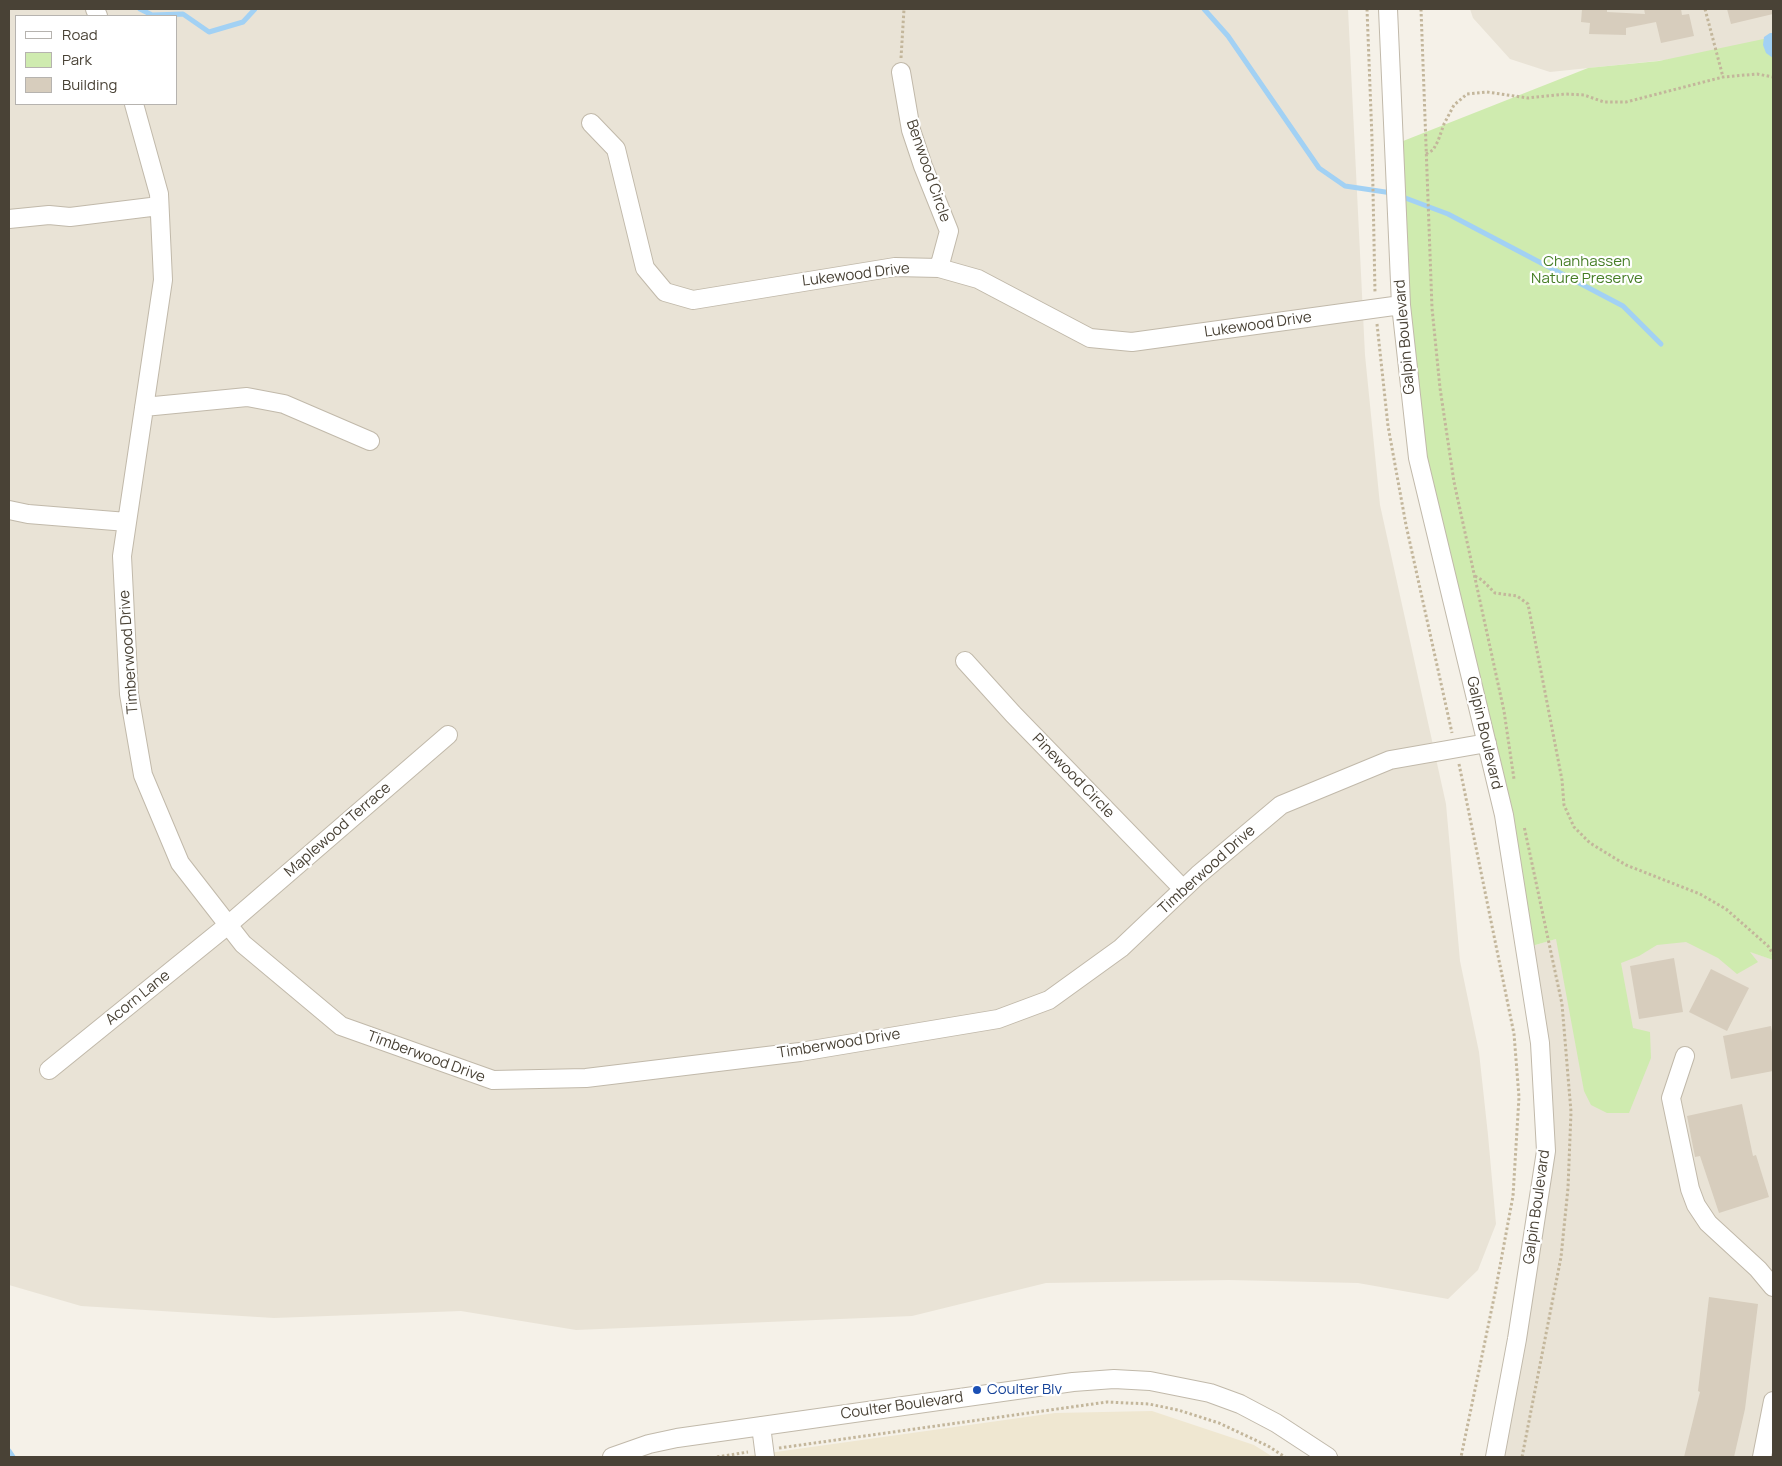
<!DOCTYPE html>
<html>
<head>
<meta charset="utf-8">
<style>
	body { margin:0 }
	#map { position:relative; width:1782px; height:1466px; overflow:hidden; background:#f5f1e8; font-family:Manrope,sans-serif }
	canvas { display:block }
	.frame { position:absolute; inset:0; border:10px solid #494236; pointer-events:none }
	.legend { position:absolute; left:15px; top:15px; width:162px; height:90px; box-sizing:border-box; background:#fff; border:1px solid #b6b3af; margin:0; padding:6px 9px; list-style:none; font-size:15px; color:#494236 }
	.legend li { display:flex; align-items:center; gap:10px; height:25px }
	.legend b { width:25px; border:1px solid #b6b3af }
</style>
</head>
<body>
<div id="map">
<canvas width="1782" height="1466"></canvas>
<div class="frame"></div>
<ul class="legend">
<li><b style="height:6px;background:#fff"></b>Road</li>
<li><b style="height:14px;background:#cfebaf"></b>Park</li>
<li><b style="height:14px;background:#d7cdbd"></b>Building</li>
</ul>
</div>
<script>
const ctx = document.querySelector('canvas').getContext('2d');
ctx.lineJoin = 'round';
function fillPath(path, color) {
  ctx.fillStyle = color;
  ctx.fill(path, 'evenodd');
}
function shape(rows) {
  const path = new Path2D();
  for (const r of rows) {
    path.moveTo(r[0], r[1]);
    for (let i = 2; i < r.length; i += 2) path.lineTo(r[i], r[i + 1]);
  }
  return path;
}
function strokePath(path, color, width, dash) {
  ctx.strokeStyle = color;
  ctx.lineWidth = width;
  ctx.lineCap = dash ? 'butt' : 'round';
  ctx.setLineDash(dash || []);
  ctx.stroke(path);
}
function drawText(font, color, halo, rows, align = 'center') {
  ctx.font = font + ' Manrope,sans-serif';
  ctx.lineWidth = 4.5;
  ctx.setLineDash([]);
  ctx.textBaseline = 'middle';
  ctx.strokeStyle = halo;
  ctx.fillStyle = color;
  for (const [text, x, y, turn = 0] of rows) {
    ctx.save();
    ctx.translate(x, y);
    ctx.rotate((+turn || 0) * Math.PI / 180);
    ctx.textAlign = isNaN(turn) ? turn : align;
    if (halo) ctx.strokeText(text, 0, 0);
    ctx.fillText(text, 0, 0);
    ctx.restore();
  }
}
const residential = shape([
	[9,9,1348,9,1365,355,1380,505,1446,804,1460,961,1479,1052,1488,1135,1496,1224,1478,1270,1448,1299,1358,1283,1229,1280,1046,1283,912,1316,576,1330,461,1311,274,1318,81,1306,9,1285],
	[16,16,176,16,176,104,16,104],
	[1470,9,1773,9,1773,44,1695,57,1550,72,1510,59,1473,18],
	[1589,929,1700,933,1773,960,1773,1457,1494,1457,1546,1155,1525,948]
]);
const education = shape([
	[1152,1411,1254,1445,1273,1457,740,1457,1055,1413]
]);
const green = shape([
	[1773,37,1773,960,1750,952,1758,962,1737,974,1718,958,1686,942,1657,945,1639,956,1621,963,1633,1028,1650,1032,1651,1058,1629,1113,1607,1113,1591,1105,1584,1091,1556,939,1525,948,1418,458,1393,145,1588,68,1659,61]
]);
const water = shape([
	[1770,33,1773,33,1773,58,1766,53,1763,45,1764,37]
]);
const stream = shape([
	[140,9,152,15,183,14,209,32,243,22,255,9],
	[1204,9,1228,36,1319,168,1345,186,1392,193],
	[1400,196,1448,214,1623,306,1661,344],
	[9,1451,13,1457]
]);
const building = shape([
	[1582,9,1607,9,1607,12,1645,14,1644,9,1681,9,1682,15,1689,14,1694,36,1661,43,1656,22,1626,28,1626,35,1589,34,1590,23,1581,22],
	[1727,9,1773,9,1773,14,1731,24],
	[1674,958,1683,1012,1639,1019,1630,966],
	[1711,969,1749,988,1727,1031,1689,1012],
	[1771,1026,1773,1038,1773,1071,1731,1079,1723,1036],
	[1742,1104,1753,1156,1756,1155,1769,1197,1719,1213,1700,1156,1695,1157,1687,1116],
	[1709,1297,1758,1304,1745,1409,1734,1457,1684,1457,1700,1392,1698,1391]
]);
const path = shape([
	[1367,9,1372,139,1375,293],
	[1421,9,1432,308,1440,388,1454,482,1504,711,1514,779],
	[1705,9,1723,77],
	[901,58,904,9],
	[1426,154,1433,150,1438,141,1444,124,1454,105,1467,94,1487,92,1528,98,1565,94,1584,95,1604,102,1626,102,1723,77,1757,74,1773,77],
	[1377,324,1388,426,1406,525,1452,733],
	[1475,576,1482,580,1495,593,1517,596,1528,604,1562,780,1564,805,1574,827,1590,843,1626,865,1700,894,1726,909,1768,946,1773,954],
	[1459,764,1514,1034,1519,1097,1513,1196,1495,1293,1461,1457],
	[779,1448,1107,1402,1149,1404,1178,1410,1219,1423,1268,1446,1285,1457],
	[717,1457,748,1452],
	[1522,1457,1561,1257,1568,1188,1571,1112,1562,1004,1524,826]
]);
const minor = shape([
	[95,9,98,16],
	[1388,9,1401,305,1418,458,1504,815,1540,1043,1546,1151,1517,1339,1495,1457],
	[901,72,911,130,923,166,949,231,939,268],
	[134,104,159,194,163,280,122,556,129,694,143,775,180,863,243,944,341,1026,493,1080,586,1078,800,1052,998,1019,1049,1000,1121,948,1198,875,1281,805,1390,760,1487,743],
	[591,123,616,149,645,268,665,292,693,300,895,267,939,268,978,279,1090,338,1132,342,1401,305],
	[9,219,49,215,70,217,159,206],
	[144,407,247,397,284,404,370,441],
	[9,510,28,514,127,522],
	[965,661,1013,714,1183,889],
	[1685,1056,1671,1098,1690,1189,1696,1205,1708,1223,1758,1269,1773,1287],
	[49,1070,228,925,448,735],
	[761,1426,765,1457],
	[612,1457,649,1444,677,1438,1073,1382,1114,1379,1150,1381,1210,1393,1240,1404,1276,1423,1328,1457],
	[1762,1457,1773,1401]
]);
const markers = [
	[977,1390,5,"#1a4fb4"]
];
const streetNames = [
	["Benwood Circle",928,171,71],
	["Lukewood Drive",856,275,-7],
	["Lukewood Drive",1258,325,-8],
	["Galpin Boulevard",1405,337,-95],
	["Timberwood Drive",129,652,-94],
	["Galpin Boulevard",1484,733,77],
	["Pinewood Circle",1073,776,46],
	["Maplewood Terrace",338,830,-41],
	["Timberwood Drive",1207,870,-42],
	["Acorn Lane",138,998,-39],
	["Timberwood Drive",839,1044,-9],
	["Timberwood Drive",426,1057,20],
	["Galpin Boulevard",1537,1207,-82],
	["Coulter Boulevard",902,1406,-8]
];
const parkNames = [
	["Chanhassen",1587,262],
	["Nature Preserve",1587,279]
];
const transitNames = [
	["Coulter Blv",987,1390]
];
fillPath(residential, '#e9e3d6');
fillPath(education, '#efe7d1');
fillPath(green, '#cfebaf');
fillPath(water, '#a2d1f4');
strokePath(stream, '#a2d1f4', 5);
fillPath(building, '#d7cdbd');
strokePath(minor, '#c1b9aa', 20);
strokePath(path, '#c3b69b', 3, [2.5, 2.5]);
strokePath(minor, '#fff', 18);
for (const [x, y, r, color] of markers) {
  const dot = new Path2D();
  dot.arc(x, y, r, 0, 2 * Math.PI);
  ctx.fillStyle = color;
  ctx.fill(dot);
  strokePath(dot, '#fff', 2);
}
drawText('15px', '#494236', '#fff', streetNames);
drawText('15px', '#467e26', '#fff', parkNames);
drawText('15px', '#164399', '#fff', transitNames, 'left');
</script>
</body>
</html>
